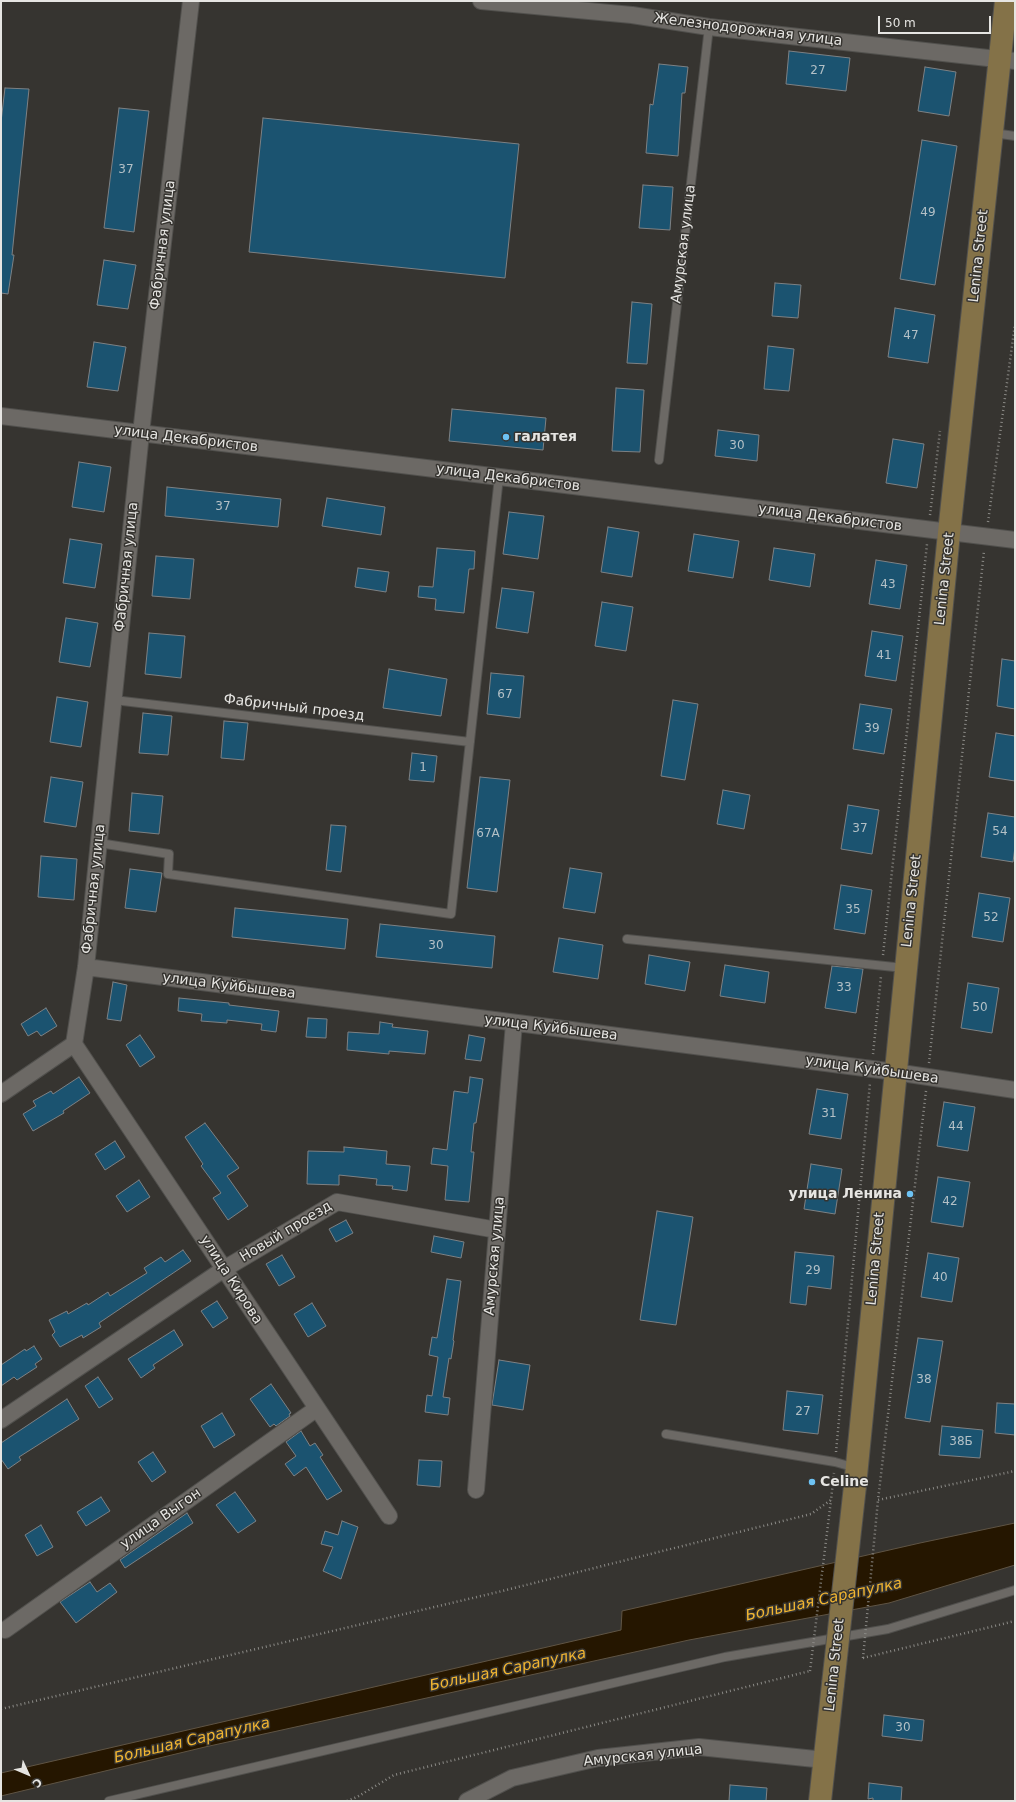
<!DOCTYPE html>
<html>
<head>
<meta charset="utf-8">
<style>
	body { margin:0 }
	#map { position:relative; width:1016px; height:1802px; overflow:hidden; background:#363430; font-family:"DejaVu Sans",sans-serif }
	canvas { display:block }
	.frame { position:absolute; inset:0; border:2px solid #e6e5e2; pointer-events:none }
	.north { position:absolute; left:8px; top:1754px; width:40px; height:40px; -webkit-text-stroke:3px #363430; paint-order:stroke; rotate:134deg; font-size:11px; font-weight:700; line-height:16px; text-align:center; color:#e6e5e2 }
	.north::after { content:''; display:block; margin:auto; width:14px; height:18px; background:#e6e5e2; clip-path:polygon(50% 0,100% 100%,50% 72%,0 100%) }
	.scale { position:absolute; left:878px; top:16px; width:113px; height:18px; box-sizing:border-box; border:2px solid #e6e5e2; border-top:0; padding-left:5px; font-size:12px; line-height:14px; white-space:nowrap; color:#e6e5e2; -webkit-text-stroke:3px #363430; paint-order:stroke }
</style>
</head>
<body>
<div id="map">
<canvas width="1016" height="1802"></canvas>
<div class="frame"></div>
<div class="north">С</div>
<div class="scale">50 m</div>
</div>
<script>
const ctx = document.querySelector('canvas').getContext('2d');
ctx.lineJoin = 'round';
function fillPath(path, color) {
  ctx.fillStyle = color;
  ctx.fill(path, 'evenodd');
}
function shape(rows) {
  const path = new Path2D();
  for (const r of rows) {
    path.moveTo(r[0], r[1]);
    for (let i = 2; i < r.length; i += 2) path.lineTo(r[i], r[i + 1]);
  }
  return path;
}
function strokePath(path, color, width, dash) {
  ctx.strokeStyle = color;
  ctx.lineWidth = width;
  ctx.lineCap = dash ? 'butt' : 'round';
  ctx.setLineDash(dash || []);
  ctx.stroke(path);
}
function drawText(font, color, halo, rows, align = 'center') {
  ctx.font = font + ' "DejaVu Sans",sans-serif';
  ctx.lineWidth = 3;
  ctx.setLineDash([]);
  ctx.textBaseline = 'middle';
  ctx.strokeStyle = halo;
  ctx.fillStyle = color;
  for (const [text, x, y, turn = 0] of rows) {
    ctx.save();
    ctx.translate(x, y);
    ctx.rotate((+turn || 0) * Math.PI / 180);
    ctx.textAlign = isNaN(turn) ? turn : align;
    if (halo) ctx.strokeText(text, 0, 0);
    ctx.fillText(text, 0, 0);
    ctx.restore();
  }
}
const water = shape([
	[1015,1523,1015,1565,889,1603,689,1640,205,1747,1,1796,1,1773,621,1630,622,1611,920,1543,1015,1523]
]);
const building = shape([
	[789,51,850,58,846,91,786,84,789,51],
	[659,64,688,67,685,93,682,93,678,156,646,153,650,104,653,105,659,64],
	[925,67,956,72,949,116,918,111,925,67],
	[5,88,29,89,12,255,14,255,8,294,1,293,1,122,5,88],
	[119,108,149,111,134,232,104,228,119,108],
	[263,118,519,144,505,278,249,252,263,118],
	[922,140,957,146,935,285,900,279,922,140],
	[643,185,673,187,670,230,639,228,643,185],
	[104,260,136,265,128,309,97,305,104,260],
	[775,283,801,285,798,318,772,316,775,283],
	[632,302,652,304,647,364,627,363,632,302],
	[895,308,935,315,928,363,888,357,895,308],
	[94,342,126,347,118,391,87,387,94,342],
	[768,346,794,349,789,391,764,389,768,346],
	[616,388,644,390,640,452,612,451,616,388],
	[452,409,546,418,543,450,449,441,452,409],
	[718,430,759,435,757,461,715,456,718,430],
	[893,439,924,444,917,488,886,483,893,439],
	[79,462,111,467,104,512,72,507,79,462],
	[167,487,281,499,278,527,165,516,167,487],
	[327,498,385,507,381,535,322,526,327,498],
	[509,512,544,516,538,559,503,554,509,512],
	[608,527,639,532,632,577,601,572,608,527],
	[694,534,739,541,733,578,688,571,694,534],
	[70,539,102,544,95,588,63,583,70,539],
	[437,548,475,551,474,569,469,569,464,613,435,610,436,599,418,597,419,586,433,587,437,548],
	[774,548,815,554,810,587,769,580,774,548],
	[156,556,194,559,190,599,152,596,156,556],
	[876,560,907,565,900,609,869,604,876,560],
	[358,568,389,572,386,592,355,587,358,568],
	[502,588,534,592,528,633,496,628,502,588],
	[602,602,633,607,626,651,595,646,602,602],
	[66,618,98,623,90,667,59,662,66,618],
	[872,631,903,636,896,681,865,676,872,631],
	[149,633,185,636,181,678,145,674,149,633],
	[1002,659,1015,661,1015,709,997,706,1002,659],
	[389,669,447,679,441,716,383,708,389,669],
	[491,673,524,676,520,718,487,714,491,673],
	[57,697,88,702,81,747,50,742,57,697],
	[673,700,698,704,685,780,661,776,673,700],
	[860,704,892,709,884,754,853,749,860,704],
	[143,713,172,716,168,755,139,753,143,713],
	[224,721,248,723,244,760,221,758,224,721],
	[996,733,1015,736,1015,781,989,777,996,733],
	[412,753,437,756,434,782,409,780,412,753],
	[51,777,83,782,76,827,44,822,51,777],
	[480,777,510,780,497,892,467,888,480,777],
	[723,790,750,795,744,829,717,824,723,790],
	[132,793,163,796,159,834,129,831,132,793],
	[848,805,879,810,872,854,841,849,848,805],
	[988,813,1015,817,1015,847,1013,862,981,857,988,813],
	[331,825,346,826,341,872,326,870,331,825],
	[41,856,77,859,74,900,38,897,41,856],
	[570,868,602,873,595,913,563,908,570,868],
	[130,869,162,873,156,912,125,908,130,869],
	[841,885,872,890,865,934,834,929,841,885],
	[979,893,1010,898,1003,942,972,937,979,893],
	[235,908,348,919,345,949,232,937,235,908],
	[380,924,495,936,492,968,376,957,380,924],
	[559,938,603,945,598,979,553,972,559,938],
	[649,955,690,962,685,991,645,984,649,955],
	[725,965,769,972,765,1003,720,996,725,965],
	[832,966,863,969,856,1013,825,1008,832,966],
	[113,982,127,985,121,1021,107,1019,113,982],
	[968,983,999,988,992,1033,961,1028,968,983],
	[179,998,229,1003,229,1005,279,1011,276,1032,261,1030,262,1024,227,1020,227,1023,201,1021,202,1014,178,1011,179,998],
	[46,1008,57,1026,41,1036,37,1031,28,1036,21,1024,46,1008],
	[308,1018,327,1019,326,1038,306,1037,308,1018],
	[380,1022,393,1024,392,1027,428,1031,425,1054,389,1051,389,1054,347,1050,348,1032,379,1034,380,1022],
	[140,1035,155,1057,140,1067,126,1045,140,1035],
	[469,1035,485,1038,481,1061,465,1059,469,1035],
	[79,1077,90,1093,63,1111,64,1113,33,1131,23,1114,36,1106,33,1101,51,1091,53,1094,79,1077],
	[470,1077,483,1079,476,1123,474,1123,471,1152,474,1152,469,1202,445,1200,448,1166,431,1164,433,1148,447,1150,454,1091,468,1093,470,1077],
	[817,1089,848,1094,841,1139,809,1134,817,1089],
	[944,1102,975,1107,968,1151,937,1146,944,1102],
	[205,1123,239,1168,227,1176,248,1206,228,1220,213,1198,221,1193,201,1166,203,1164,185,1137,205,1123],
	[115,1141,125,1157,105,1170,95,1154,115,1141],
	[344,1147,387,1151,386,1164,410,1166,407,1191,392,1189,393,1186,376,1185,377,1179,339,1175,339,1185,307,1184,308,1151,344,1152,344,1147],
	[811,1164,842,1169,835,1214,804,1209,811,1164],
	[938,1177,970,1182,963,1227,931,1222,938,1177],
	[139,1180,150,1197,127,1212,116,1196,139,1180],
	[657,1211,693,1217,676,1325,640,1320,657,1211],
	[346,1220,353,1233,336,1242,329,1229,346,1220],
	[434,1236,464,1242,461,1258,431,1252,434,1236],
	[183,1250,191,1261,99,1323,101,1327,83,1338,82,1335,60,1347,52,1335,55,1332,49,1320,67,1311,68,1314,87,1303,88,1305,108,1292,110,1296,147,1273,144,1268,161,1257,165,1262,183,1250],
	[795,1252,834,1256,831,1289,808,1286,806,1305,790,1303,795,1252],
	[928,1253,959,1258,952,1302,921,1297,928,1253],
	[282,1255,295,1277,279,1286,266,1264,282,1255],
	[447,1279,461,1281,453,1340,454,1341,451,1359,449,1358,443,1397,450,1398,448,1415,425,1412,427,1395,432,1396,438,1357,429,1355,432,1337,437,1338,447,1279],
	[217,1301,228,1318,213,1328,201,1311,217,1301],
	[312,1303,326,1326,308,1337,294,1314,312,1303],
	[174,1330,183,1345,153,1365,155,1368,141,1378,128,1359,174,1330],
	[918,1338,943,1341,930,1422,905,1418,918,1338],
	[34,1346,42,1359,35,1364,37,1367,17,1380,14,1377,1,1386,1,1365,25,1349,26,1351,34,1346],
	[499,1360,530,1365,523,1410,492,1405,499,1360],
	[98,1377,113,1399,99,1408,85,1386,98,1377],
	[271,1384,291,1413,289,1414,290,1416,276,1426,274,1424,270,1427,250,1399,271,1384],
	[787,1391,823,1395,818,1434,783,1430,787,1391],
	[67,1399,79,1419,19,1457,21,1460,8,1469,1,1459,1,1443,67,1399],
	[997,1403,1015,1404,1015,1435,995,1433,997,1403],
	[222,1413,235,1435,214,1448,201,1426,222,1413],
	[942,1426,983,1430,980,1458,939,1455,942,1426],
	[301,1431,310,1446,315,1443,323,1455,320,1457,342,1491,327,1500,306,1467,294,1476,285,1464,296,1456,286,1442,301,1431],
	[153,1452,166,1472,152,1482,138,1462,153,1452],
	[419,1460,442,1461,440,1487,417,1485,419,1460],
	[235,1492,256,1521,238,1533,216,1505,235,1492],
	[101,1497,110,1511,86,1526,77,1512,101,1497],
	[187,1513,193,1523,125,1568,120,1560,187,1513],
	[342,1521,358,1527,341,1579,323,1571,333,1547,321,1544,325,1531,338,1535,342,1521],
	[41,1525,53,1547,37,1556,25,1535,41,1525],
	[90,1582,97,1592,110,1583,117,1592,76,1623,60,1602,90,1582],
	[884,1715,924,1720,922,1741,882,1736,884,1715],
	[869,1783,902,1787,901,1801,873,1801,873,1798,868,1799,869,1783],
	[730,1785,767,1788,766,1801,729,1801,730,1785]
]);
const path = shape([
	[930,515,940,431],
	[988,522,1015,324],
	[883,955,927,544],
	[873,1054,881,976],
	[929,1063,984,551],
	[926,1091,878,1500,1015,1471],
	[836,1452,870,1083],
	[863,1658,1015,1621],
	[1,1709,494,1593,811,1514,831,1500,834,1473],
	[347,1801,357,1797,394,1775,810,1671]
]);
const lane = shape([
	[993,133,1015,136],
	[659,460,709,27],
	[114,700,470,742],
	[99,843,169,854,168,874,451,914,499,477],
	[627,939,904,968],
	[666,1434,835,1462,856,1468],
	[109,1801,725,1657,888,1629,1015,1590]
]);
const street = shape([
	[481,1,632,15,709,27,1015,61],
	[1,416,1015,540],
	[86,967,895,1072,1015,1090],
	[74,1044,389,1516],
	[1,1094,74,1044,86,967,141,433,191,1],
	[1,1420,224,1269,337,1202,497,1230],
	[476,1490,514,1023],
	[5,1630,316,1409],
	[467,1801,512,1778,598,1758,699,1747,825,1760]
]);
const secondary = shape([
	[855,1486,949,533,1006,1],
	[820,1801,833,1684]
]);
const pathBridge = shape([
	[863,1658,878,1500],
	[810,1671,831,1500]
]);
const secondaryBridge = shape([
	[833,1684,855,1486]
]);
const markers = [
	[506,437,4,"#6dc2f3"],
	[910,1194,4,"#6dc2f3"],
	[812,1482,4,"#6dc2f3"]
];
const numberNames = [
	["27",818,71],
	["37",126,170],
	["49",928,213],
	["47",911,336],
	["30",737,446],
	["37",223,507],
	["43",888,585],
	["41",884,656],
	["67",505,695],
	["39",872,729],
	["1",423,768],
	["37",860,829],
	["54",1000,832],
	["67А",488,834],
	["35",853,910],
	["52",991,918],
	["30",436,946],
	["33",844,988],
	["50",980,1008],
	["31",829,1114],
	["44",956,1127],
	["42",950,1202],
	["29",813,1271],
	["40",940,1278],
	["38",924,1380],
	["27",803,1412],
	["38Б",961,1442],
	["30",903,1728]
];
const streetNames = [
	["Железнодорожная улица",748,30,7],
	["Амурская улица",684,244,-83],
	["Фабричная улица",163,245,-83],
	["Lenina Street",979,256,-84],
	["улица Декабристов",186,439,7],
	["улица Декабристов",508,478,7],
	["улица Декабристов",830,518,7],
	["Фабричная улица",127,567,-84],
	["Lenina Street",945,579,-84],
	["Фабричный проезд",294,708,7],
	["Фабричная улица",94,889,-84],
	["Lenina Street",912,901,-84],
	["улица Куйбышева",229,986,7],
	["улица Куйбышева",551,1028,7],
	["улица Куйбышева",872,1070,8],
	["Новый проезд",286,1232,-31],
	["Амурская улица",495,1256,-85],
	["Lenina Street",876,1259,-85],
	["улица Кирова",231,1280,57],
	["улица Выгон",161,1519,-35],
	["Lenina Street",835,1665,-84],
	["Амурская улица",643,1756,-6]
];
const poiNames = [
	["галатея",514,437],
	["улица Ленина",902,1194,"right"],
	["Celine",820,1482]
];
const waterNames = [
	["Большая Сарапулка",824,1600,-12],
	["Большая Сарапулка",508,1670,-12],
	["Большая Сарапулка",192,1741,-13]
];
fillPath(water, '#251600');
strokePath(water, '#5f5444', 1);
fillPath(building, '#1b5370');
strokePath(building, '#7d8184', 1);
strokePath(lane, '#51504d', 10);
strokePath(street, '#51504d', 18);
strokePath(secondary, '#51504d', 24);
strokePath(path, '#8b8a86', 2.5, [1, 3]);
strokePath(lane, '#6c6965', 8);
strokePath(street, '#6c6965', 16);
strokePath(secondary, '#847248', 22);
strokePath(secondaryBridge, '#51504d', 24, []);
strokePath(pathBridge, '#8b8a86', 2.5, [1, 3]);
strokePath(secondaryBridge, '#847248', 22);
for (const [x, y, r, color] of markers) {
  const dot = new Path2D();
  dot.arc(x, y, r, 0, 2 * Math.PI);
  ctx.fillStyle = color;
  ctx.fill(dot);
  strokePath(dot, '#363430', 1.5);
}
drawText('12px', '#b3c0c6', null, numberNames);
drawText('14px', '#e6e5e2', '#363430', streetNames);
drawText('bold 14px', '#e6e5e2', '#363430', poiNames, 'left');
drawText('italic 15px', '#f3b631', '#363430', waterNames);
</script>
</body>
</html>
